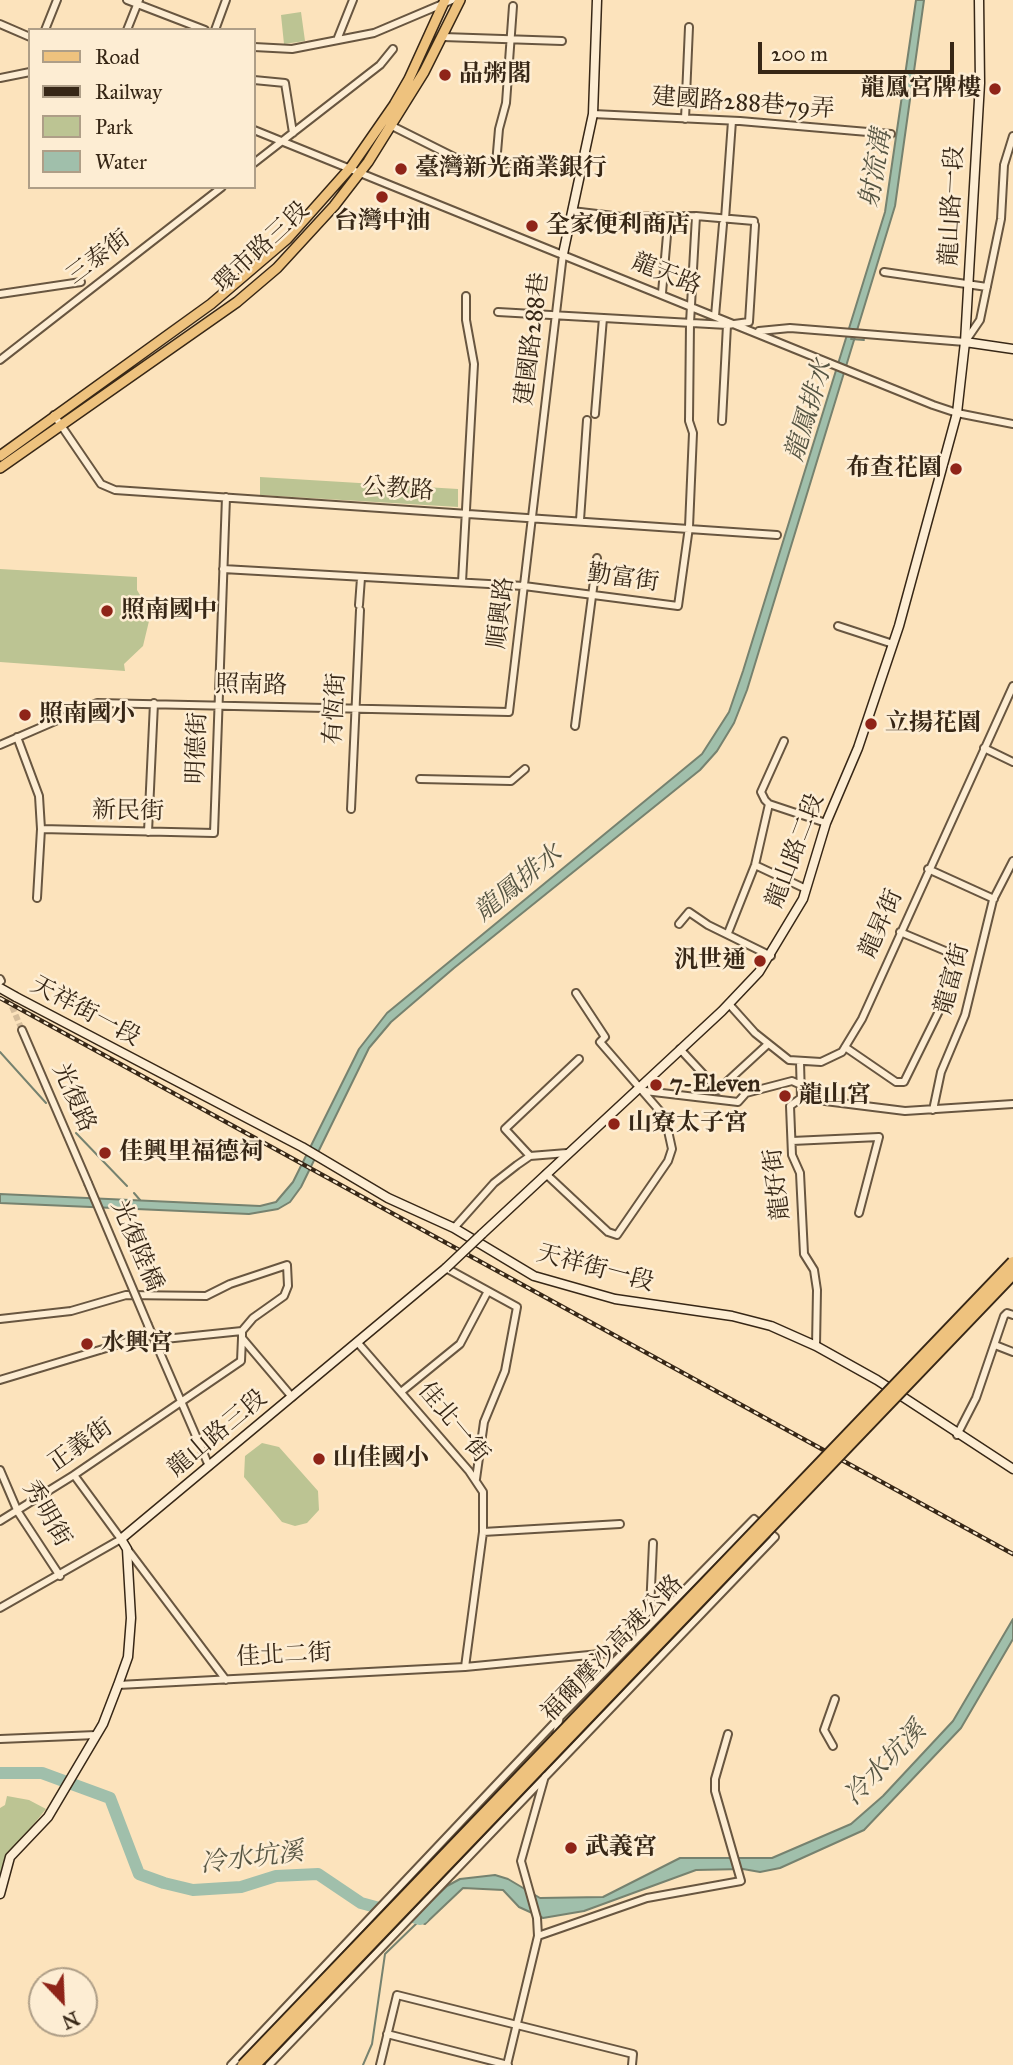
<!DOCTYPE html>
<html>
<head>
<meta charset="utf-8">
<style>
	body { margin:0 }
	#map { position:relative; width:1013px; height:2065px; overflow:hidden; background:#fce3bc; font-family:"IM FELL Great Primer",serif }
	canvas { display:block }
	.legend { position:absolute; left:28px; top:28px; width:228px; height:161px; box-sizing:border-box; background:#fdedd3; border:2px solid #ae9e87; margin:0; padding:9px 12px; list-style:none; font-size:21px; color:#372716 }
	.legend li { display:flex; align-items:center; gap:14px; height:35px }
	.legend b { width:35px; border:2px solid #ae9e87 }
	.north { position:absolute; left:28px; top:1967px; width:70px; height:70px; box-sizing:border-box; background:#fdedd3; border:2px solid #ae9e87; border-radius:50%; rotate:157deg; font-size:19px; font-weight:700; line-height:28px; text-align:center; color:#372716 }
	.north::after { content:''; display:block; margin:auto; width:24px; height:32px; background:#8f2418; clip-path:polygon(50% 0,100% 100%,50% 72%,0 100%) }
	.scale { position:absolute; left:758px; top:42px; width:196px; height:32px; box-sizing:border-box; border:4px solid #372716; border-top:0; padding-left:9px; font-size:21px; line-height:24px; white-space:nowrap; color:#372716; -webkit-text-stroke:5px #fdedd3; paint-order:stroke }
</style>
</head>
<body>
<div id="map">
<canvas width="1013" height="2065"></canvas>
<ul class="legend">
<li><b style="height:9px;background:#eec27e"></b>Road</li>
<li><b style="height:9px;background:#372716"></b>Railway</li>
<li><b style="height:19px;background:#bcc493"></b>Park</li>
<li><b style="height:19px;background:#a0bfab"></b>Water</li>
</ul>
<div class="north">N</div>
<div class="scale">200 m</div>
</div>
<script>
const ctx = document.querySelector('canvas').getContext('2d');
ctx.lineJoin = 'round';
function fillPath(path, color) {
  ctx.fillStyle = color;
  ctx.fill(path, 'evenodd');
}
function shape(rows) {
  const path = new Path2D();
  for (const r of rows) {
    path.moveTo(r[0], r[1]);
    for (let i = 2; i < r.length; i += 2) path.lineTo(r[i], r[i + 1]);
  }
  return path;
}
function strokePath(path, color, width, dash) {
  ctx.strokeStyle = color;
  ctx.lineWidth = width;
  ctx.lineCap = dash ? 'butt' : 'round';
  ctx.setLineDash(dash || []);
  ctx.stroke(path);
}
function drawText(font, color, halo, rows, align = 'center') {
  ctx.font = font + ' "IM FELL Great Primer","Noto Serif TC",serif';
  ctx.lineWidth = 5;
  ctx.setLineDash([]);
  ctx.textBaseline = 'middle';
  ctx.strokeStyle = halo;
  ctx.fillStyle = color;
  for (const [text, x, y, turn = 0] of rows) {
    ctx.save();
    ctx.translate(x, y);
    ctx.rotate((+turn || 0) * Math.PI / 180);
    ctx.textAlign = isNaN(turn) ? turn : align;
    if (halo) ctx.strokeText(text, 0, 0);
    ctx.fillText(text, 0, 0);
    ctx.restore();
  }
}
const green = shape([
	[301,12,305,41,284,44,281,15],
	[260,477,458,489,458,507,260,495],
	[0,569,137,577,137,590,147,607,149,621,143,646,124,664,125,671,0,662],
	[262,1443,279,1447,318,1491,319,1510,307,1523,295,1526,282,1522,244,1477,245,1456],
	[7,1796,29,1800,46,1809,8,1856,0,1879,0,1808,5,1805]
]);
const water = shape([
	[916,0,924,0,895,206,747,690,734,723,717,751,700,770,454,968,391,1022,369,1048,301,1187,290,1202,278,1209,249,1214,0,1203,0,1194,260,1206,276,1202,293,1182,359,1049,387,1013,702,754,729,712,743,671,885,212,916,0],
	[1013,1619,1013,1639,961,1728,864,1830,780,1868,760,1872,743,1869,696,1870,584,1911,543,1918,519,1907,503,1890,463,1888,425,1924,412,1919,447,1886,460,1879,495,1875,508,1879,540,1898,603,1897,680,1858,772,1858,851,1824,883,1796,953,1721,1013,1619]
]);
const stream = shape([
	[851,339,864,340],
	[0,1052,46,1103],
	[76,1133,127,1186],
	[134,1193,140,1200],
	[363,2065,372,2044,385,1954,418,1922]
]);
const river = shape([
	[0,1773,42,1773,110,1798,139,1874,164,1883,193,1890,241,1887,276,1876,318,1874,361,1903,420,1919,423,1917]
]);
const streetTunnel = shape([
	[5,990,22,1030]
]);
const street = shape([
	[127,0,205,30],
	[0,24,30,37],
	[45,30,57,0],
	[127,30,139,0],
	[215,30,226,0],
	[443,37,562,41],
	[337,40,353,0],
	[254,47,292,49,374,33,452,0],
	[0,78,30,72],
	[254,80,285,83,293,133],
	[593,114,740,121,891,134],
	[685,119,689,27],
	[392,126,458,159,546,167],
	[254,130,933,405,957,413,1013,424],
	[254,163,380,65,393,49],
	[496,164,499,129,506,103,513,6],
	[572,211,622,217,696,216,754,221],
	[725,219,732,121],
	[884,272,987,287],
	[662,293,667,235],
	[0,294,81,282],
	[498,312,727,325,749,322,755,225],
	[715,316,723,224],
	[759,331,790,328,965,342,980,320,1001,219,1004,165,1013,136],
	[0,360,222,187],
	[595,414,603,318],
	[54,415,101,484,115,490,777,535],
	[722,421,727,325],
	[580,520,587,420],
	[223,569,524,586,678,606,689,527,693,433,689,421,690,323,696,216],
	[462,582,474,364,466,320,466,296],
	[359,605,361,578],
	[838,626,893,644],
	[575,726,597,558],
	[17,737,39,796,41,829,37,898],
	[784,741,761,792,765,800,769,804,826,823],
	[0,745,97,703,509,712,563,254],
	[984,748,1013,762],
	[420,779,511,781,525,769],
	[351,809,360,610],
	[41,829,214,833,226,497],
	[148,832,154,703],
	[755,865,806,889],
	[928,869,994,899],
	[679,924,689,912,708,925,771,956],
	[900,932,955,955],
	[728,933,755,865,769,804],
	[0,979,1,981],
	[729,1004,755,1033,789,1060,821,1062,842,1052,862,1019,1013,686],
	[22,1030,88,1183],
	[845,1047,896,1082,904,1082,942,1005],
	[680,1049,718,1090,768,1044],
	[800,1062,801,1098,790,1106,792,1155,800,1173,804,1254,814,1270,817,1290,816,1346],
	[645,1091,738,1102,746,1093,792,1081,801,1085],
	[801,1098,905,1111,1013,1104],
	[933,1110,941,1072,965,1015,993,900,1013,861],
	[792,1141,879,1137,859,1213],
	[530,1156,505,1129,579,1059],
	[546,1174,608,1232,617,1235,668,1161,672,1149,665,1117,600,1042,605,1037,576,993],
	[454,1228,494,1183,517,1165,530,1156,567,1153],
	[446,1268,517,1307,505,1371,484,1422,476,1479],
	[0,1319,71,1311,126,1295,206,1296,230,1284,287,1265,288,1286,284,1296,253,1318,242,1331,242,1338,292,1397],
	[148,1325,209,1466],
	[155,1340,242,1331],
	[358,1343,469,1471,483,1492,483,1532,465,1667],
	[995,1345,1013,1352],
	[0,1380,153,1334],
	[401,1392,460,1344,488,1291],
	[957,1435,976,1398,1004,1316,1007,1313,1013,1315],
	[0,1470,18,1512,60,1576],
	[0,1521,74,1475,241,1361,242,1338],
	[483,1532,620,1524],
	[128,1550,226,1680],
	[0,1608,121,1539,74,1475],
	[118,1685,465,1667,610,1653,650,1610,653,1543],
	[556,1735,565,1692],
	[0,1739,96,1735],
	[833,1746,824,1730,835,1699],
	[538,1936,647,1898,741,1881,715,1791,715,1779,728,1734],
	[387,2034,508,2065],
	[231,2065,561,1716,754,1519,775,1537,269,2065],
	[380,2065,397,1995,633,2054,632,2065],
	[507,2065,538,1936,537,1918,521,1861,545,1776]
]);
const secondary = shape([
	[563,254,593,114,597,0],
	[965,342,1013,349],
	[16,997,302,1147,388,1198,454,1228,534,1276,615,1299,732,1316,771,1326,816,1346,877,1380,1013,1469],
	[482,1234,722,1011,759,972,803,899,826,823,858,748,899,626,957,413,965,342,980,83,979,0],
	[0,1894,10,1857,48,1817,103,1724,118,1685,128,1657,131,1618,127,1549,121,1539,446,1268]
]);
const primary = shape([
	[0,456,211,304,287,239,351,167,394,105,409,79,445,0],
	[0,468,237,302,277,268,334,206,368,162,424,72,460,0]
]);
const rail = shape([
	[0,998,1013,1554]
]);
const streetBridge = shape([
	[88,1183,148,1325]
]);
const secondaryBridge = shape([
	[0,988,16,997],
	[446,1268,482,1234]
]);
const highwayBridge = shape([
	[243,2065,1013,1262],
	[255,2065,1013,1274]
]);
const markers = [
	[445,75,7,"#8f2418"],
	[995,89,7,"#8f2418"],
	[401,169,7,"#8f2418"],
	[382,197,7,"#8f2418"],
	[532,226,7,"#8f2418"],
	[956,469,7,"#8f2418"],
	[107,611,7,"#8f2418"],
	[25,715,7,"#8f2418"],
	[871,724,7,"#8f2418"],
	[760,961,7,"#8f2418"],
	[656,1085,7,"#8f2418"],
	[785,1096,7,"#8f2418"],
	[614,1124,7,"#8f2418"],
	[105,1153,7,"#8f2418"],
	[87,1344,7,"#8f2418"],
	[319,1459,7,"#8f2418"],
	[571,1848,7,"#8f2418"]
];
const poiNames = [
	["品粥閣",459,75],
	["龍鳳宮牌樓",981,89,"right"],
	["臺灣新光商業銀行",415,169],
	["台灣中油",382,222,"center"],
	["全家便利商店",546,226],
	["布查花園",942,469,"right"],
	["照南國中",121,611],
	["照南國小",39,715],
	["立揚花園",885,724],
	["汎世通",746,961,"right"],
	["7-Eleven",670,1085],
	["龍山宮",799,1096],
	["山寮太子宮",628,1124],
	["佳興里福德祠",119,1153],
	["水興宮",101,1344],
	["山佳國小",333,1459],
	["武義宮",585,1848]
];
const streetNames = [
	["建國路288巷79弄",743,104,4],
	["龍山路一段",953,206,-87],
	["環市路三段",262,248,-43],
	["三泰街",99,258,-37],
	["龍天路",666,275,22],
	["建國路288巷",533,339,-83],
	["公教路",398,490,4],
	["勤富街",623,579,8],
	["順興路",502,613,-83],
	["照南路",251,686,1],
	["有恆街",336,709,-87],
	["明德街",198,748,-88],
	["新民街",128,812,1],
	["龍山路二段",796,851,-69],
	["龍昇街",882,924,-66],
	["龍富街",953,979,-75],
	["天祥街一段",85,1012,28],
	["光復路",73,1098,66],
	["龍好街",778,1184,-97],
	["光復陸橋",136,1246,67],
	["天祥街一段",595,1269,15],
	["佳北一街",453,1423,50],
	["龍山路三段",218,1434,-40],
	["正義街",81,1446,-35],
	["秀明街",46,1514,60],
	["福爾摩沙高速公路",613,1649,-46],
	["佳北二街",284,1656,-3]
];
const waterNames = [
	["射流溝",877,169,-80],
	["龍鳳排水",810,411,-73],
	["龍鳳排水",519,884,-39],
	["冷水坑溪",886,1764,-46],
	["冷水坑溪",252,1859,-7]
];
fillPath(green, '#bcc493');
fillPath(water, '#a0bfab');
strokePath(water, '#76826f', 2);
strokePath(stream, '#76826f', 2);
strokePath(river, '#a0bfab', 12);
strokePath(streetTunnel, '#d5bd9b', 6, [6, 3]);
strokePath(street, '#685640', 10);
strokePath(secondary, '#372716', 11);
strokePath(primary, '#372716', 12);
strokePath(street, '#fdedd3', 6);
strokePath(secondary, '#fdedd3', 8);
strokePath(primary, '#eec27e', 9);
strokePath(rail, '#372716', 4.5);
strokePath(rail, '#fdedd3', 2, [5]);
strokePath(streetBridge, '#685640', 10, []);
strokePath(secondaryBridge, '#372716', 11, []);
strokePath(highwayBridge, '#372716', 14, []);
strokePath(streetBridge, '#fdedd3', 6);
strokePath(secondaryBridge, '#fdedd3', 8);
strokePath(highwayBridge, '#eec27e', 10);
for (const [x, y, r, color] of markers) {
  const dot = new Path2D();
  dot.arc(x, y, r, 0, 2 * Math.PI);
  ctx.fillStyle = color;
  ctx.fill(dot);
  strokePath(dot, '#fdedd3', 2.5);
}
drawText('bold 24px', '#372716', '#fdedd3', poiNames, 'left');
drawText('24px', '#372716', '#fdedd3', streetNames);
drawText('italic 26px', '#565543', '#fdedd3', waterNames);
</script>
</body>
</html>
